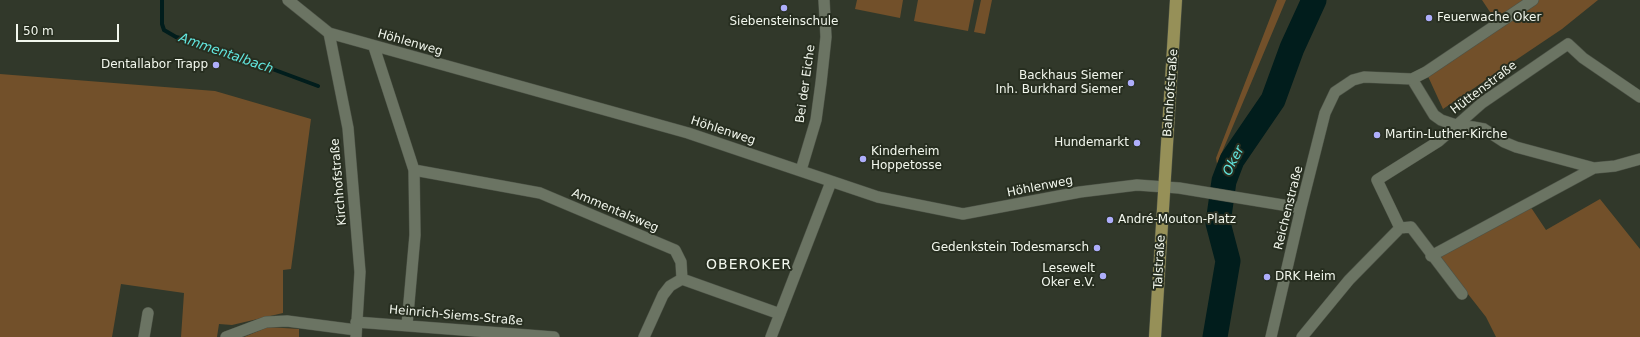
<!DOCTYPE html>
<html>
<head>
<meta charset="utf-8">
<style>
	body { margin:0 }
	#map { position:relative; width:1640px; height:337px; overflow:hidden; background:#31382a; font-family:"DejaVu Sans",sans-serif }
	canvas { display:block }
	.scale { position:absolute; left:16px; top:24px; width:103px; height:18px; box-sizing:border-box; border:2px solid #f2f7ed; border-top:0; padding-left:5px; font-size:12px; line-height:14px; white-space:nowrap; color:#f2f7ed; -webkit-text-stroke:3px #272e20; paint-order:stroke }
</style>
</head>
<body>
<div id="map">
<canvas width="1640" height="337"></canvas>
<div class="scale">50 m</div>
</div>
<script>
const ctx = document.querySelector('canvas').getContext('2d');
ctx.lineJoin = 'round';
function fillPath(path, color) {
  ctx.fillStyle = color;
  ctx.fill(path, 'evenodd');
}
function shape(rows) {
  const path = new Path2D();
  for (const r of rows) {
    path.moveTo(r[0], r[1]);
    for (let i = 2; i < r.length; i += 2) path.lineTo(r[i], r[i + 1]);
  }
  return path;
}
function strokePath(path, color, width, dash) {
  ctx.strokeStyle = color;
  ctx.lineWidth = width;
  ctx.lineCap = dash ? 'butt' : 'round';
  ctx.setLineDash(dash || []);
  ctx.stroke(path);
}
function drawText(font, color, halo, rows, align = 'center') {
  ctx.font = font + ' "DejaVu Sans",sans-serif';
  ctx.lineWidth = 4;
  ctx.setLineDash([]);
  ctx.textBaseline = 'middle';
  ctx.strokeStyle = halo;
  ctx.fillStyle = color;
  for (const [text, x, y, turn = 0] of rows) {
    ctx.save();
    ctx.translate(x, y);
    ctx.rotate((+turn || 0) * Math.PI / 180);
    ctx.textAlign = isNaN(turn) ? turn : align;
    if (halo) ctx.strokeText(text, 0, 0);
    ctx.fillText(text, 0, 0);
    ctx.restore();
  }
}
const green = shape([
	[857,0,903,0,900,18,855,9],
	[918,0,974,0,968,31,914,21],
	[981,0,992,0,985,34,974,32],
	[1277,0,1286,0,1217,164,1216,158],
	[1482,0,1598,0,1562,29,1443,109,1426,72,1498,24],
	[0,74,215,91,311,119,291,269,283,270,283,313,232,325,219,324,217,337,181,337,184,293,121,284,112,337,0,337],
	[1600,199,1640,249,1640,337,1496,337,1486,317,1439,257,1530,206,1546,230],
	[268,327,299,329,299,337,244,337]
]);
const stream = shape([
	[162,0,162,24,164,30,176,37,205,44,318,86]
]);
const river = shape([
	[1215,337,1228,261,1218,223,1224,181,1232,160,1273,100,1292,48,1314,0]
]);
const minor = shape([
	[288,0,329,33,688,133,878,197,963,214,1080,192,1137,185,1179,188,1301,208],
	[329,33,348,128,360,272,356,337],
	[374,47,414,170,540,193,675,250,681,262,682,279,780,314],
	[1412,79,1434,115,1441,120,1456,125,1473,127,1484,129,1504,142,1516,147,1594,168,1615,166,1640,159],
	[801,170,816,120,821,83,826,37,824,0],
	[1400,228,1377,180,1439,141,1482,103,1568,44,1583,58,1640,97],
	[1431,256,1594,168],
	[356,322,554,337],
	[407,325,415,235,414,170],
	[144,337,148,313],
	[226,337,266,322,287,321,356,330],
	[644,337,663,295,670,286,682,279],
	[771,337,831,182],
	[1271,337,1301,208,1325,113,1335,92,1353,80,1364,77,1412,79,1426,72,1533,0],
	[1302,337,1349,280,1400,228,1411,227,1462,294]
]);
const primary = shape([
	[1155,337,1176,0]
]);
const markers = [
	[784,8,4,"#aeaefb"],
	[1429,18,4,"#aeaefb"],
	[216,65,4,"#aeaefb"],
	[1131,83,4,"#aeaefb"],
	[1377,135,4,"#aeaefb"],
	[1137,143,4,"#aeaefb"],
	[863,159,4,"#aeaefb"],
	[1110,220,4,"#aeaefb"],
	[1097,248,4,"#aeaefb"],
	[1103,276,4,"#aeaefb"],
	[1267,277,4,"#aeaefb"]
];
const poiNames = [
	["Feuerwache Oker",1437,18],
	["Siebensteinschule",784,22,"center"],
	["Dentallabor Trapp",208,65,"right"],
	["Backhaus Siemer",1123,76,"right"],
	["Inh. Burkhard Siemer",1123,90,"right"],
	["Martin-Luther-Kirche",1385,135],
	["Hundemarkt",1129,143,"right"],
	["Kinderheim",871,152],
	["Hoppetosse",871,166],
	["André-Mouton-Platz",1118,220],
	["Gedenkstein Todesmarsch",1089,248,"right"],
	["Lesewelt",1095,269,"right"],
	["Oker e.V.",1095,283,"right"],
	["DRK Heim",1275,277]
];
const streetNames = [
	["Höhlenweg",410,43,16],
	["Bei der Eiche",806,84,-82],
	["Hüttenstraße",1484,88,-37],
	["Bahnhofstraße",1171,93,-86],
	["Höhlenweg",723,131,18],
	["Kirchhofstraße",339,182,-95],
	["Höhlenweg",1040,187,-11],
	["Reichenstraße",1289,208,-76],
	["Ammentalsweg",615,211,23],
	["Talstraße",1160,262,-87],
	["Heinrich-Siems-Straße",456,316,5]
];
const waterNames = [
	["Ammentalbach",226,54,19],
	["Oker",1234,161,-63]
];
const quarterNames = [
	["OBEROKER",749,265]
];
fillPath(green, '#72502a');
strokePath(stream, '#011d1c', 4);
strokePath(river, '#011d1c', 25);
strokePath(minor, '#4d5347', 12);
strokePath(primary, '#4d5347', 13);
strokePath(minor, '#6b7463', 11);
strokePath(primary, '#969058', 12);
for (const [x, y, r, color] of markers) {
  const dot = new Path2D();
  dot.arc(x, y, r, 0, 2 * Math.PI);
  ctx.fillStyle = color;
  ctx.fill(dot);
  strokePath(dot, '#272e20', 1.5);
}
drawText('12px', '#f2f7ed', '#272e20', poiNames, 'left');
drawText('12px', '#f2f7ed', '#272e20', streetNames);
drawText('italic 13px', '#62e7e0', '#272e20', waterNames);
ctx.letterSpacing = '1px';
drawText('14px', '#f2f7ed', '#272e20', quarterNames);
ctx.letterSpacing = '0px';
</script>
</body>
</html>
